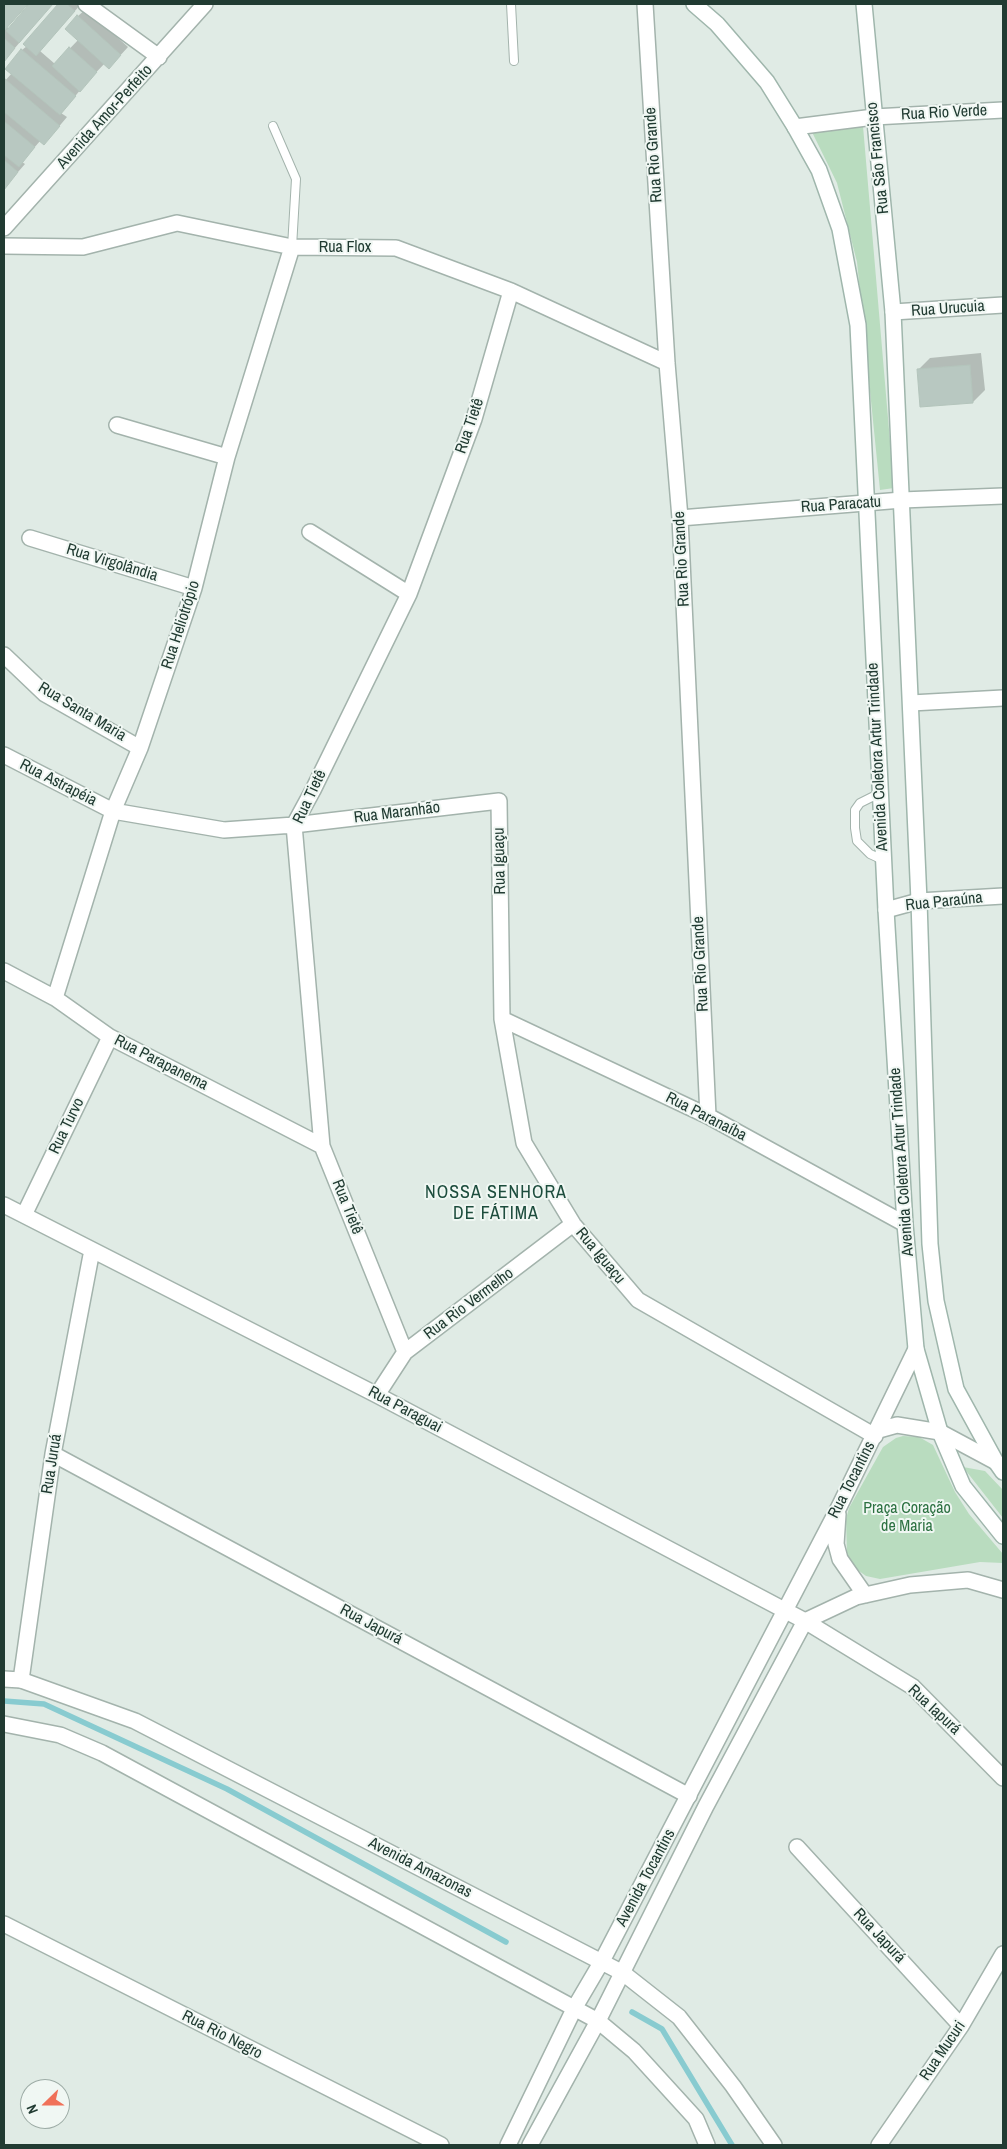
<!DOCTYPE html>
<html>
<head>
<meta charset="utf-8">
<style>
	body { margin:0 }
	#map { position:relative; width:1007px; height:2149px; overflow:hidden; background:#e0ebe5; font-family:"Archivo Narrow",sans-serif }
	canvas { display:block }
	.frame { position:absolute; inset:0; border:5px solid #213b32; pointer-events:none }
	.north { position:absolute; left:20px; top:2079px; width:50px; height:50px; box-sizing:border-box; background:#f0f7f3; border:1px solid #9daca6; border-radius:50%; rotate:248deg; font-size:14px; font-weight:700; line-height:20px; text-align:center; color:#213b32 }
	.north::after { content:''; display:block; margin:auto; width:18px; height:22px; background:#f07159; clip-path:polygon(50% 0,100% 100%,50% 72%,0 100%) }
</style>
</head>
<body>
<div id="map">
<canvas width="1007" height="2149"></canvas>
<div class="frame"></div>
<div class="north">N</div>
</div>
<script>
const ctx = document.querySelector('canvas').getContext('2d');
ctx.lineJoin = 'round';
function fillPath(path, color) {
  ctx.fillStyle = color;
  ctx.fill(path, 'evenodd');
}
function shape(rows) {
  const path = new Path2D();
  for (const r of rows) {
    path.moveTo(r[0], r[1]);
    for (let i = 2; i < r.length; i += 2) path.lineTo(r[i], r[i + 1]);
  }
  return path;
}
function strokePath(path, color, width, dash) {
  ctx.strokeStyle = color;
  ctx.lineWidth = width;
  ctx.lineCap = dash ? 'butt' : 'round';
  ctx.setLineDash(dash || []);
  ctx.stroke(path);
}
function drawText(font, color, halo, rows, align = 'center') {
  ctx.font = font + ' "Archivo Narrow",sans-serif';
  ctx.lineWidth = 4;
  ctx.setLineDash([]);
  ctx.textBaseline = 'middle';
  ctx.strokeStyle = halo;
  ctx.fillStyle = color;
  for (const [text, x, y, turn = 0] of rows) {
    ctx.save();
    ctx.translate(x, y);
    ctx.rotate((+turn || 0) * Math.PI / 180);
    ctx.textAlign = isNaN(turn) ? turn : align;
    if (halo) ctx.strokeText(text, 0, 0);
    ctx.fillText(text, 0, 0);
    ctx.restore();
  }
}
const green = shape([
	[863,126,894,488,880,490,857,262,837,183,811,130],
	[903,1436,919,1437,933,1445,955,1492,969,1514,1003,1554,1003,1563,980,1562,880,1579,866,1576,855,1568,847,1555,846,1519,849,1508,883,1447,896,1438],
	[963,1467,985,1471,1003,1490,1003,1518]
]);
const shadow = shape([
	[6,4,52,4,4,61,4,6],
	[26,6,27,8,10,29,7,27],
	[59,4,81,4,40,51,55,64,79,39,78,16,86,9,128,47,117,59,105,63,87,82,61,113,67,117,51,136,40,141,22,162,25,164,4,188,4,82,12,73,22,50,27,46,25,44],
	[981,353,985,390,973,402,918,370,930,358]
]);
const stream = shape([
	[4,1701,44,1704,227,1789,506,1942],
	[632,2012,662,2029,732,2145]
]);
const building = shape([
	[4,4,28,4,4,31,4,4],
	[29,4,53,4,19,43,6,31,29,4],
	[58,4,67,4,75,11,36,56,23,44,58,4],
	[77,15,121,55,109,69,65,29,77,15],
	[4,38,15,48,4,62,4,38],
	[69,47,97,72,80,92,52,66,69,47],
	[21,49,76,96,60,115,5,69,21,49],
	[5,79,60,126,44,145,4,112,5,79],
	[4,121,35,147,19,167,4,155,4,121],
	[4,160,18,172,4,190,4,160],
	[970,365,973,403,920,407,917,369,970,365]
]);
const service = shape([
	[511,4,514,61],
	[273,126,296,179,292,247],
	[880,793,860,803,855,810,855,828,857,841,870,854,883,860]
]);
const minor = shape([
	[86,4,159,57],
	[645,4,667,363,680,518,708,1116],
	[795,127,874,117,1003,110],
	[4,228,205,4],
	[4,246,83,247,177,223,292,247,396,248,511,291,667,363],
	[893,312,1003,305],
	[117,425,227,457],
	[680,518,902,500,1003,496],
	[310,532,409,594],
	[30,538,194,588],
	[4,655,45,694,140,748],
	[911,703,1003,698],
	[4,755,113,811,224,830,294,825,499,801,502,1019,524,1143,573,1224,638,1300,875,1436],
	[886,910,919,901,1003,896],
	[4,971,55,998,110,1037,322,1146],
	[55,998,113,811,140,748,194,588,227,457,292,247],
	[502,1019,708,1116,905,1224],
	[4,1205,377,1395,805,1621,913,1687,1003,1778],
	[24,1215,110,1037],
	[405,1352,322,1146,294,825,313,790,409,594,474,419,511,291],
	[377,1395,405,1352,573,1224],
	[53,1454,689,1796],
	[21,1680,53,1454,92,1250],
	[797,1847,961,2026],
	[4,1924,441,2145],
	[623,1973,679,2017,733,2086,774,2145],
	[598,2021,634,2051,696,2119,707,2145],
	[879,2145,961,2026,1003,1954]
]);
const tertiary = shape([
	[879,1430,897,1425,940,1432,996,1462],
	[838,1514,836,1544,840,1559,865,1595],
	[4,1679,21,1680,135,1721,623,1973],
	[4,1724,60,1735,102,1753,598,2021],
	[508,2145,575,2007,602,1961,839,1507,916,1349],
	[530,2145,598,2021,706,1806,805,1621,856,1597,910,1585,968,1580,1003,1590]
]);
const secondary = shape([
	[694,4,717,24,767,82,795,127,819,170,840,229,858,325,886,910,905,1224,916,1349,940,1432,963,1486,1003,1536],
	[864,4,893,312,919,901,930,1244,936,1301,956,1389,996,1462,1003,1472]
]);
const streetNames = [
	["Rua Rio Verde",944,113,-3],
	["Avenida Amor-Perfeito",105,117,-48],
	["Rua Rio Grande",654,155,-94],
	["Rua São Francisco",878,158,-96],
	["Rua Flox",345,248],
	["Rua Urucuia",948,309,-4],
	["Rua Tietê",470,426,-71],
	["Rua Paracatu",841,505,-4],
	["Rua Rio Grande",682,559,-93],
	["Rua Virgolândia",112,563,17],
	["Rua Heliotrópio",181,625,-72],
	["Rua Santa Maria",82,712,31],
	["Avenida Coletora Artur Trindade",878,757,-93],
	["Rua Astrapéia",58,783,27],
	["Rua Tietê",310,797,-65],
	["Rua Maranhão",397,813,-7],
	["Rua Iguaçu",500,861,-91],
	["Rua Paraúna",944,902,-6],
	["Rua Rio Grande",701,964,-93],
	["Rua Parapanema",161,1063,27],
	["Rua Paranaíba",706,1117,27],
	["Rua Turvo",67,1126,-64],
	["Avenida Coletora Artur Trindade",902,1162,-94],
	["Rua Tietê",347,1207,68],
	["Rua Iguaçu",600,1256,50],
	["Rua Rio Vermelho",469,1304,-37],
	["Rua Paraguai",405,1410,28],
	["Rua Juruá",52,1464,-81],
	["Rua Tocantins",852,1480,-63],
	["Rua Japurá",371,1625,28],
	["Rua Iapurá",934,1710,43],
	["Avenida Amazonas",420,1868,27],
	["Avenida Tocantins",646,1878,-62],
	["Rua Japurá",879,1936,47],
	["Rua Rio Negro",222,2035,27],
	["Rua Mucuri",943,2051,-56]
];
const parkNames = [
	["Praça Coração",907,1509],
	["de Maria",907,1527]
];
const neighbourhoodNames = [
	["NOSSA SENHORA",496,1193],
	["DE FÁTIMA",496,1214]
];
fillPath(green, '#b9dcbf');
fillPath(shadow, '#0003');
strokePath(stream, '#88cbd0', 5.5);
fillPath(building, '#b8c8c1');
strokePath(building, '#b3c4bb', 1);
strokePath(service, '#a3b3ac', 10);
strokePath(minor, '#a3b3ac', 18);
strokePath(tertiary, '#a3b3ac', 18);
strokePath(secondary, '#9fb6ac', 18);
strokePath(service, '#fff', 8);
strokePath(minor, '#fff', 15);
strokePath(tertiary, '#fff', 15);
strokePath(secondary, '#fff', 15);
drawText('16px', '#213b32', '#f0f7f3', streetNames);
drawText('16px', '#2c7141', '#f0f7f3', parkNames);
ctx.letterSpacing = '1px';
drawText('18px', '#1d4d3d', '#f0f7f3', neighbourhoodNames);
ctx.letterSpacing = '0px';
</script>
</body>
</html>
